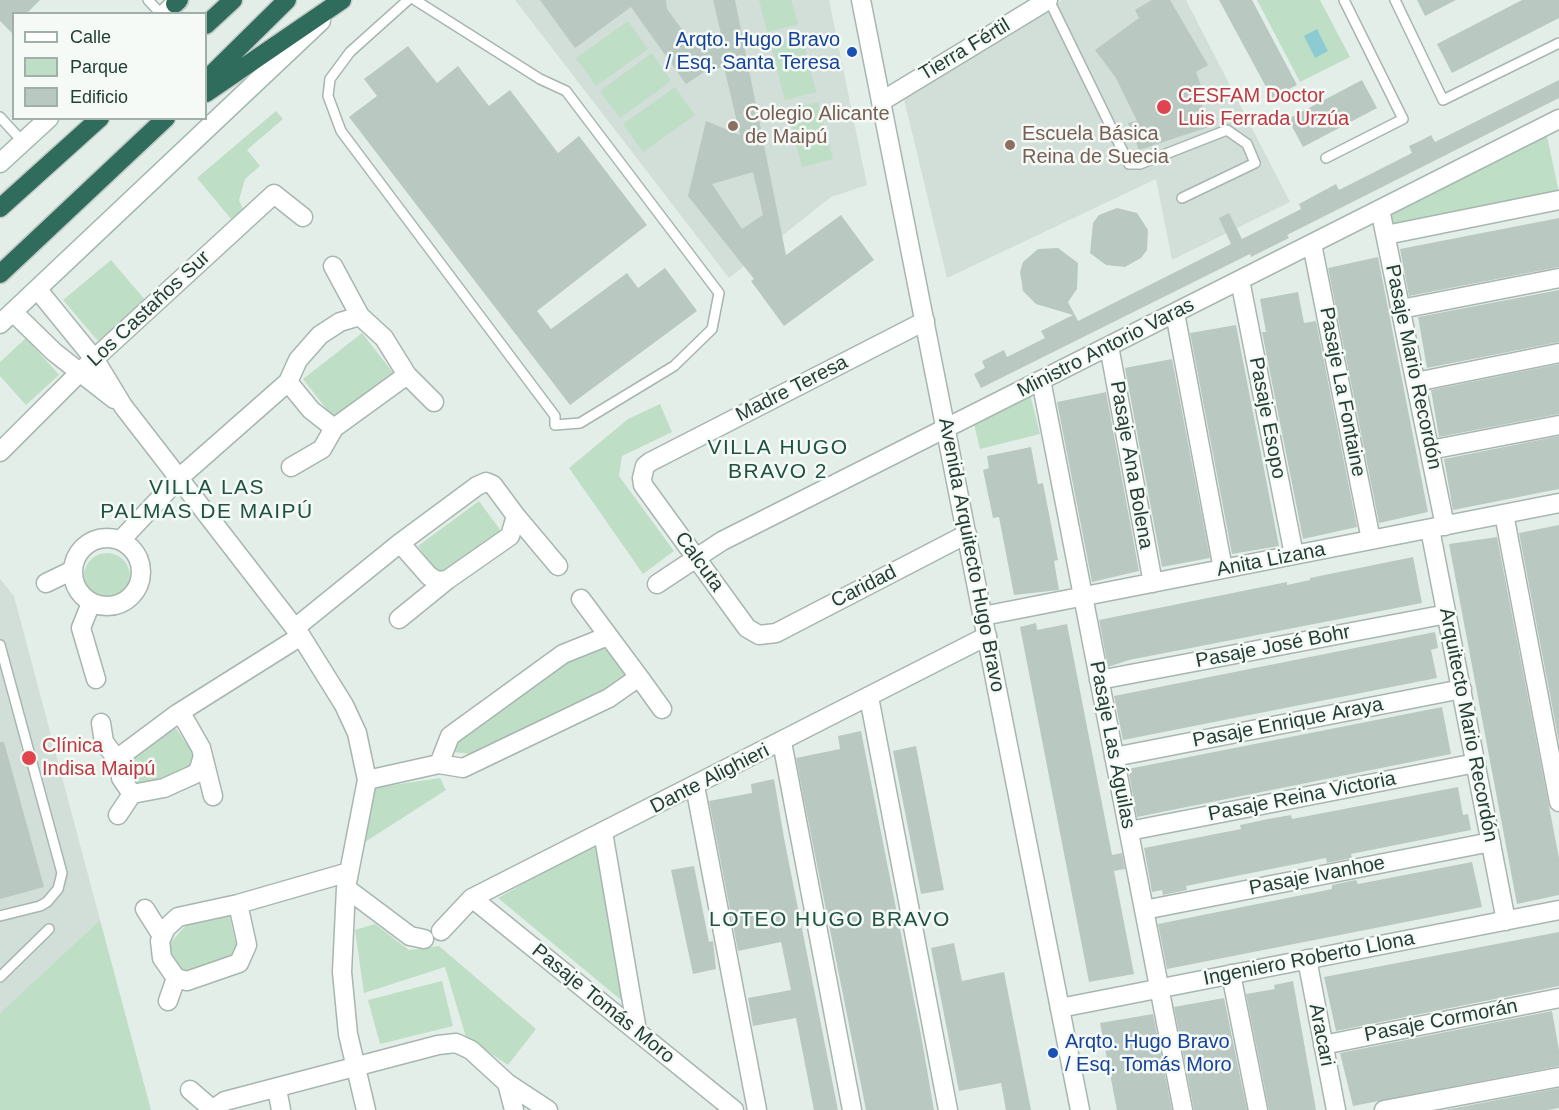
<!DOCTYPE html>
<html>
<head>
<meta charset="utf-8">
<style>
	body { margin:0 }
	#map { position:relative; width:1559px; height:1110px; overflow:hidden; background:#e4eee9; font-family:Helvetica,sans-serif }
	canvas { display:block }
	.legend { position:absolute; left:12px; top:12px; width:195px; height:108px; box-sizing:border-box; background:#f5faf7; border:2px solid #a1afaa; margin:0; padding:8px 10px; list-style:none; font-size:18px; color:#243f36 }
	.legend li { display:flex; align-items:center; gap:12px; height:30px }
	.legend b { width:30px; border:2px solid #a1afaa }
</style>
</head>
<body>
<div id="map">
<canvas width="1559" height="1110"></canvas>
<ul class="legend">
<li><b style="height:8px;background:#fff"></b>Calle</li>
<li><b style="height:16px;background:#bedec5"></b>Parque</li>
<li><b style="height:16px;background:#bac8c2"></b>Edificio</li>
</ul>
</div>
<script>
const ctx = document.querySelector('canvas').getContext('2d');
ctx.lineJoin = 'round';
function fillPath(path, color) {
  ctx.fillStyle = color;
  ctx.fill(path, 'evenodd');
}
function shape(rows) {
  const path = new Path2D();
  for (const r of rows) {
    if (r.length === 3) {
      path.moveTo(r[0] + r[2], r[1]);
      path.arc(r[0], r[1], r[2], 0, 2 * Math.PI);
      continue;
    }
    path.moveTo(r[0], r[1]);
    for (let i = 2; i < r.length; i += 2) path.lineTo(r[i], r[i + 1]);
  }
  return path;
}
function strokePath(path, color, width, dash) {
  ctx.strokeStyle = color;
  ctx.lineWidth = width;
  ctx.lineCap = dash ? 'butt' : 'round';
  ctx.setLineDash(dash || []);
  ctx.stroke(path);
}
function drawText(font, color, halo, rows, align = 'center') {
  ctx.font = font + ' Helvetica,sans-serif';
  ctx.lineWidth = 5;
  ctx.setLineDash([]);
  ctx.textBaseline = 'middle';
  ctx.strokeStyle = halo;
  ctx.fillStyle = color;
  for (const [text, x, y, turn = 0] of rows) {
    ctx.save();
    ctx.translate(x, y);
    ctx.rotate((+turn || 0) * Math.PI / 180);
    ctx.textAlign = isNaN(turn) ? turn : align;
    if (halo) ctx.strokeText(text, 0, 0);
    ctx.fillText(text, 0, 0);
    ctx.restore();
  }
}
const built = shape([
	[515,0,829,0,867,185,831,197,729,278],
	[1062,0,1186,0,1290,202,1172,260,1156,179,947,278,904,99],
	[0,579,14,596,100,920,0,1013]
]);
const green = shape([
	[759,0,791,0,798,24,767,32],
	[1257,0,1320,0,1350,57,1300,82],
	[628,21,648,49,596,86,576,58],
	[802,35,816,92,785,100,770,43],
	[652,53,671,81,620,118,600,91],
	[675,87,695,115,643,152,623,124],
	[818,102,833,159,802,167,787,110],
	[276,111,283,119,247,150,260,166,245,179,239,200,246,217,236,225,197,178],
	[1547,136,1559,193,1389,231,1389,215],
	[111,260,146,301,98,341,63,300],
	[362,333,394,374,335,420,303,379],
	[26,338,59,375,26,405,0,376,0,362],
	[1030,394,1040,434,980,449,974,424],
	[660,404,672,432,622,456,619,476,674,551,643,574,569,468,628,419],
	[479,501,501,531,440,577,418,546],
	[107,576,23],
	[604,645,626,674,606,691,470,754,454,752,457,738,565,661],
	[174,726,194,754,191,767,140,785,128,779,134,755],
	[440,778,446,790,365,842,373,788],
	[595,843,627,1005,498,898],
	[229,914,237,949,227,965,190,976,171,961,171,942,188,923],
	[100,920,151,1110,0,1110,0,1013],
	[375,924,409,950,439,946,536,1029,508,1065,466,1037,445,967,364,993,355,930],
	[442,981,453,1026,380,1044,368,1000]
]);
const water = shape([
	[1317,29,1328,51,1315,58,1304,36]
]);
const building = shape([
	[0,0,40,0,26,14,14,14,14,35,0,21],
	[540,0,666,0,667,9,694,46,722,38,713,0,735,0,786,255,841,215,874,260,784,326,751,281,754,279,688,196,706,121,740,135,724,67,707,70,686,84,631,7,575,48],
	[753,172,763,215,742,229,712,184],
	[1152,0,1170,0,1208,65,1196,72,1204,94,1199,95,1209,127,1139,150,1128,123,1137,121,1116,78,1095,50,1139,18,1135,10],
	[1219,0,1252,0,1297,85,1272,98],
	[1417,0,1456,0,1425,16],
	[1522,0,1559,0,1559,18,1452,73,1437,44],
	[408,46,437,83,458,66,489,106,510,90,558,153,579,136,647,225,537,311,551,329,627,273,638,288,665,268,697,311,570,405,349,117,377,96,364,79],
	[1362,80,1377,108,1303,147,1288,119],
	[1559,80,1559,98,1287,235,1289,238,1251,257,1250,254,981,388,974,374,985,368,982,361,1004,350,1007,357,1045,338,1041,331,1073,315,1036,304,1023,291,1020,272,1023,262,1038,249,1058,248,1078,263,1077,289,1068,302,1078,321,1231,244,1219,218,1229,213,1242,239,1301,209,1299,204,1336,184,1339,190,1412,153,1409,146,1420,141,1431,135,1435,142],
	[1117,208,1137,213,1148,230,1147,250,1141,258,1125,267,1106,265,1090,253,1093,223,1099,215],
	[1559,218,1559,267,1409,296,1400,249],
	[1378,257,1428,512,1379,523,1328,268],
	[1559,290,1559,342,1427,368,1418,317],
	[1298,292,1304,323,1316,321,1357,527,1303,539,1262,332,1266,332,1260,299],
	[1236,325,1279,546,1232,554,1190,333],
	[1172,359,1210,558,1162,567,1125,368],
	[1559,364,1559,414,1439,437,1431,390],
	[1106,392,1139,571,1092,582,1057,402],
	[1559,436,1559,489,1453,510,1444,459],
	[1031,447,1038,484,1043,483,1051,524,1058,560,1054,561,1059,590,1014,595,999,517,993,518,983,470,989,468,987,456],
	[1559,525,1559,742,1519,533],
	[1497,537,1559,858,1559,895,1517,904,1449,544],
	[1413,557,1422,603,1129,660,1108,667,1099,620,1287,582,1287,585,1310,580,1310,578],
	[1036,623,1037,630,1067,624,1112,855,1122,853,1125,869,1114,871,1134,974,1089,982,1020,627],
	[1435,632,1438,648,1431,650,1437,678,1123,740,1114,696],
	[1442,707,1451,754,1137,817,1128,769],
	[861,731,921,1035,934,1110,866,1110,803,795,796,758,840,749,838,736],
	[0,742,4,742,44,887,0,899],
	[916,746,944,890,921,894,893,751],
	[774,779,784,838,838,1110,814,1110,796,1018,753,1026,748,998,791,990,781,942,738,951,709,801,752,793,751,784],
	[1458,787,1463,815,1468,814,1471,830,1351,854,1352,858,1327,863,1326,858,1186,886,1187,890,1163,895,1162,890,1152,892,1144,848,1241,829,1240,825,1268,819,1291,815,1292,819],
	[1472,862,1482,907,1167,969,1158,924,1332,889,1332,885,1356,880,1358,884],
	[694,866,709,942,713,941,716,969,693,974,671,870],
	[1559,932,1559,986,1336,1031,1324,977],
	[954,943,962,981,1004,972,1031,1110,1006,1110,1001,1083,959,1091,931,948],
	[1293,981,1316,1110,1269,1110,1246,994,1275,989,1274,985],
	[1224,998,1247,1110,1194,1110,1174,1007],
	[1552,1011,1559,1050,1559,1066,1353,1106,1340,1053],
	[1153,1014,1172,1110,1117,1110,1100,1023],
	[1559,1088,1559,1108,1548,1110,1445,1110]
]);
const service = shape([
	[148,0,161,14],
	[408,0,350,52,330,79,328,96,341,131,555,416,555,425,580,423,674,366,712,329,719,293,566,91,540,79,415,0],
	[1049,0,1129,164,1140,164,1227,130,1247,144,1255,163,1182,198],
	[1395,0,1443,100,1559,43],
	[0,117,23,142],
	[1326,158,1403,119,1344,0],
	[0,645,62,873,58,889,47,902,40,906,0,916],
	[0,977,49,929]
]);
const minor = shape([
	[882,101,1048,0],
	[1380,209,1445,526],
	[1386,235,1559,200],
	[1312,244,1371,540],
	[333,266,360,316],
	[1240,280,1294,555],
	[38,290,95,360,123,406,301,636,344,705,357,733,367,780,346,888,342,972,348,1034,366,1110],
	[1401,309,1559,278],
	[13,312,54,352,114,399],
	[1175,313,1223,569],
	[925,321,650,462,645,466,642,478,643,485,747,628,759,635,776,633,967,534],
	[1109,346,1153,583],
	[407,375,434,402],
	[1041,380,1183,1110],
	[1416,382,1559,353],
	[1430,450,1559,425],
	[0,452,80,372,274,194,303,217],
	[291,467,322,449,334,428],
	[1504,514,1559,802],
	[516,516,558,566],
	[1430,529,1506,921],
	[107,572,34],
	[121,540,179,478,288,382,298,360,320,335,340,322,360,316,384,338,407,375,334,428,311,410,288,382],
	[46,583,73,570],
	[657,584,722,541,1559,119],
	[581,599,639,677,609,698,463,768,439,764,450,736,563,654,608,636],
	[91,603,81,628,96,679],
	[983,616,1559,503],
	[399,619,447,580],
	[295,628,400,543,477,486,486,482,493,485,516,516,510,536,447,580,437,581,429,576,400,543],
	[639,677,662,709],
	[1099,680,1447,614],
	[869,697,948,1110],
	[177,714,301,636],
	[101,723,104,742,119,762],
	[782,742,852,1110],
	[203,756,213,796],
	[1114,757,1462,689],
	[367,780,439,764],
	[695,786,757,1110],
	[118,815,132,794,164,788,195,774,199,769,203,756,201,748,185,720,177,714,122,755,119,762,121,778,132,794],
	[1129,831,1476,763],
	[603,832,637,1031],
	[346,888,410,936,424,939],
	[472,898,734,1110],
	[238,904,247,945,239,963,187,981,176,978,162,958,160,941,166,928,178,917,238,904],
	[238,904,349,872],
	[145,909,162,936],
	[1144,910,1491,842],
	[441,931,472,898,987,636],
	[1307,959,1336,1110],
	[1231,974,1258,1110],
	[168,1001,176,978],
	[1060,1008,1559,910],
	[1323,1045,1559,998],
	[507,1083,514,1110],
	[277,1089,281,1110],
	[190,1090,212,1109],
	[212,1110,225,1101,438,1045,456,1043,471,1050,507,1083,548,1110],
	[1384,1110,1559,1077]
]);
const tertiary = shape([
	[861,0,1080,1110]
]);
const secondary = shape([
	[164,14,179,0],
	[0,163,49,118],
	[0,324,321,21]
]);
const motorway = shape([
	[175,4,179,0],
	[206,25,233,0],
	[206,80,287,0],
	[206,93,342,0],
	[0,208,100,118],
	[0,274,166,118]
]);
const markers = [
	[852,52,6,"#1a4fb4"],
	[1164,107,8,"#e0444e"],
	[733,126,6,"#8d6e63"],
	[1010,145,6,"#8d6e63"],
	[29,758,8,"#e0444e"],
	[1053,1053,6,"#1a4fb4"]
];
const transitNames = [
	["Arqto. Hugo Bravo",840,40],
	["/ Esq. Santa Teresa",840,63],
	["Arqto. Hugo Bravo",1065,1042,"left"],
	["/ Esq. Tomás Moro",1065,1065,"left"]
];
const streetNames = [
	["Tierra Fértil",965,50,-31],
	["Los Castaños Sur",149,309,-43],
	["Ministro Antorio Varas",1106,348,-27],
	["Pasaje Mario Recordón",1413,367,78],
	["Madre Teresa",792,389,-27],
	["Pasaje La Fontaine",1342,392,79],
	["Pasaje Esopo",1267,418,79],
	["Pasaje Ana Bolena",1131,465,80],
	["Avenida Arquitecto Hugo Bravo",971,555,79],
	["Anita Lizana",1271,560,-11],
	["Calcuta",699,562,54],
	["Caridad",864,587,-27],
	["Pasaje José Bohr",1273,647,-11],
	["Pasaje Enrique Araya",1288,723,-11],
	["Arquitecto Mario Recordón",1468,725,79],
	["Pasaje Las Águilas",1112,745,79],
	["Dante Alighieri",710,779,-27],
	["Pasaje Reina Victoria",1302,797,-11],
	["Pasaje Ivanhoe",1317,876,-11],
	["Ingeniero Roberto Llona",1309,959,-11],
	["Pasaje Tomás Moro",603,1004,39],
	["Pasaje Cormorán",1441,1021,-11],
	["Aracari",1321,1035,79]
];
const healthNames = [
	["CESFAM Doctor",1178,96],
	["Luis Ferrada Urzúa",1178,119],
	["Clínica",42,746],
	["Indisa Maipú",42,769]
];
const educationNames = [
	["Colegio Alicante",745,114],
	["de Maipú",745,137],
	["Escuela Básica",1022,134],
	["Reina de Suecia",1022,157]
];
const neighbourhoodNames = [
	["VILLA HUGO",778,448],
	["BRAVO 2",778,472],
	["VILLA LAS",207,488],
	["PALMAS DE MAIPÚ",207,512],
	["LOTEO HUGO BRAVO",830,920]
];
fillPath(built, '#d2ded8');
fillPath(green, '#bedec5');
fillPath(water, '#8dcbd2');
fillPath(building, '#bac8c2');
strokePath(service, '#a7b6b0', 12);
strokePath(minor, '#a7b6b0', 21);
strokePath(tertiary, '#a7b6b0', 21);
strokePath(secondary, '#a3b9b0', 21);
strokePath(motorway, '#c2c9c7', 21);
strokePath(service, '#fff', 9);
strokePath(minor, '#fff', 18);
strokePath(tertiary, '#fff', 18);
strokePath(secondary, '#fff', 18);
strokePath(motorway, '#2f6c5c', 18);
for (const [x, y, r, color] of markers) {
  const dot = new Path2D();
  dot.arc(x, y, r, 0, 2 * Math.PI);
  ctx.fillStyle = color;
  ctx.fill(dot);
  strokePath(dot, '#f5faf7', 2);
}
drawText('20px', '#164399', '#f5faf7', transitNames, 'right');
drawText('20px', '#243f36', '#f5faf7', streetNames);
drawText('20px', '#be3a42', '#f5faf7', healthNames, 'left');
drawText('20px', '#785e54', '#f5faf7', educationNames, 'left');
ctx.letterSpacing = '1.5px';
drawText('21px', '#1f5243', '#f5faf7', neighbourhoodNames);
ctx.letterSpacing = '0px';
</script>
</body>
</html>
